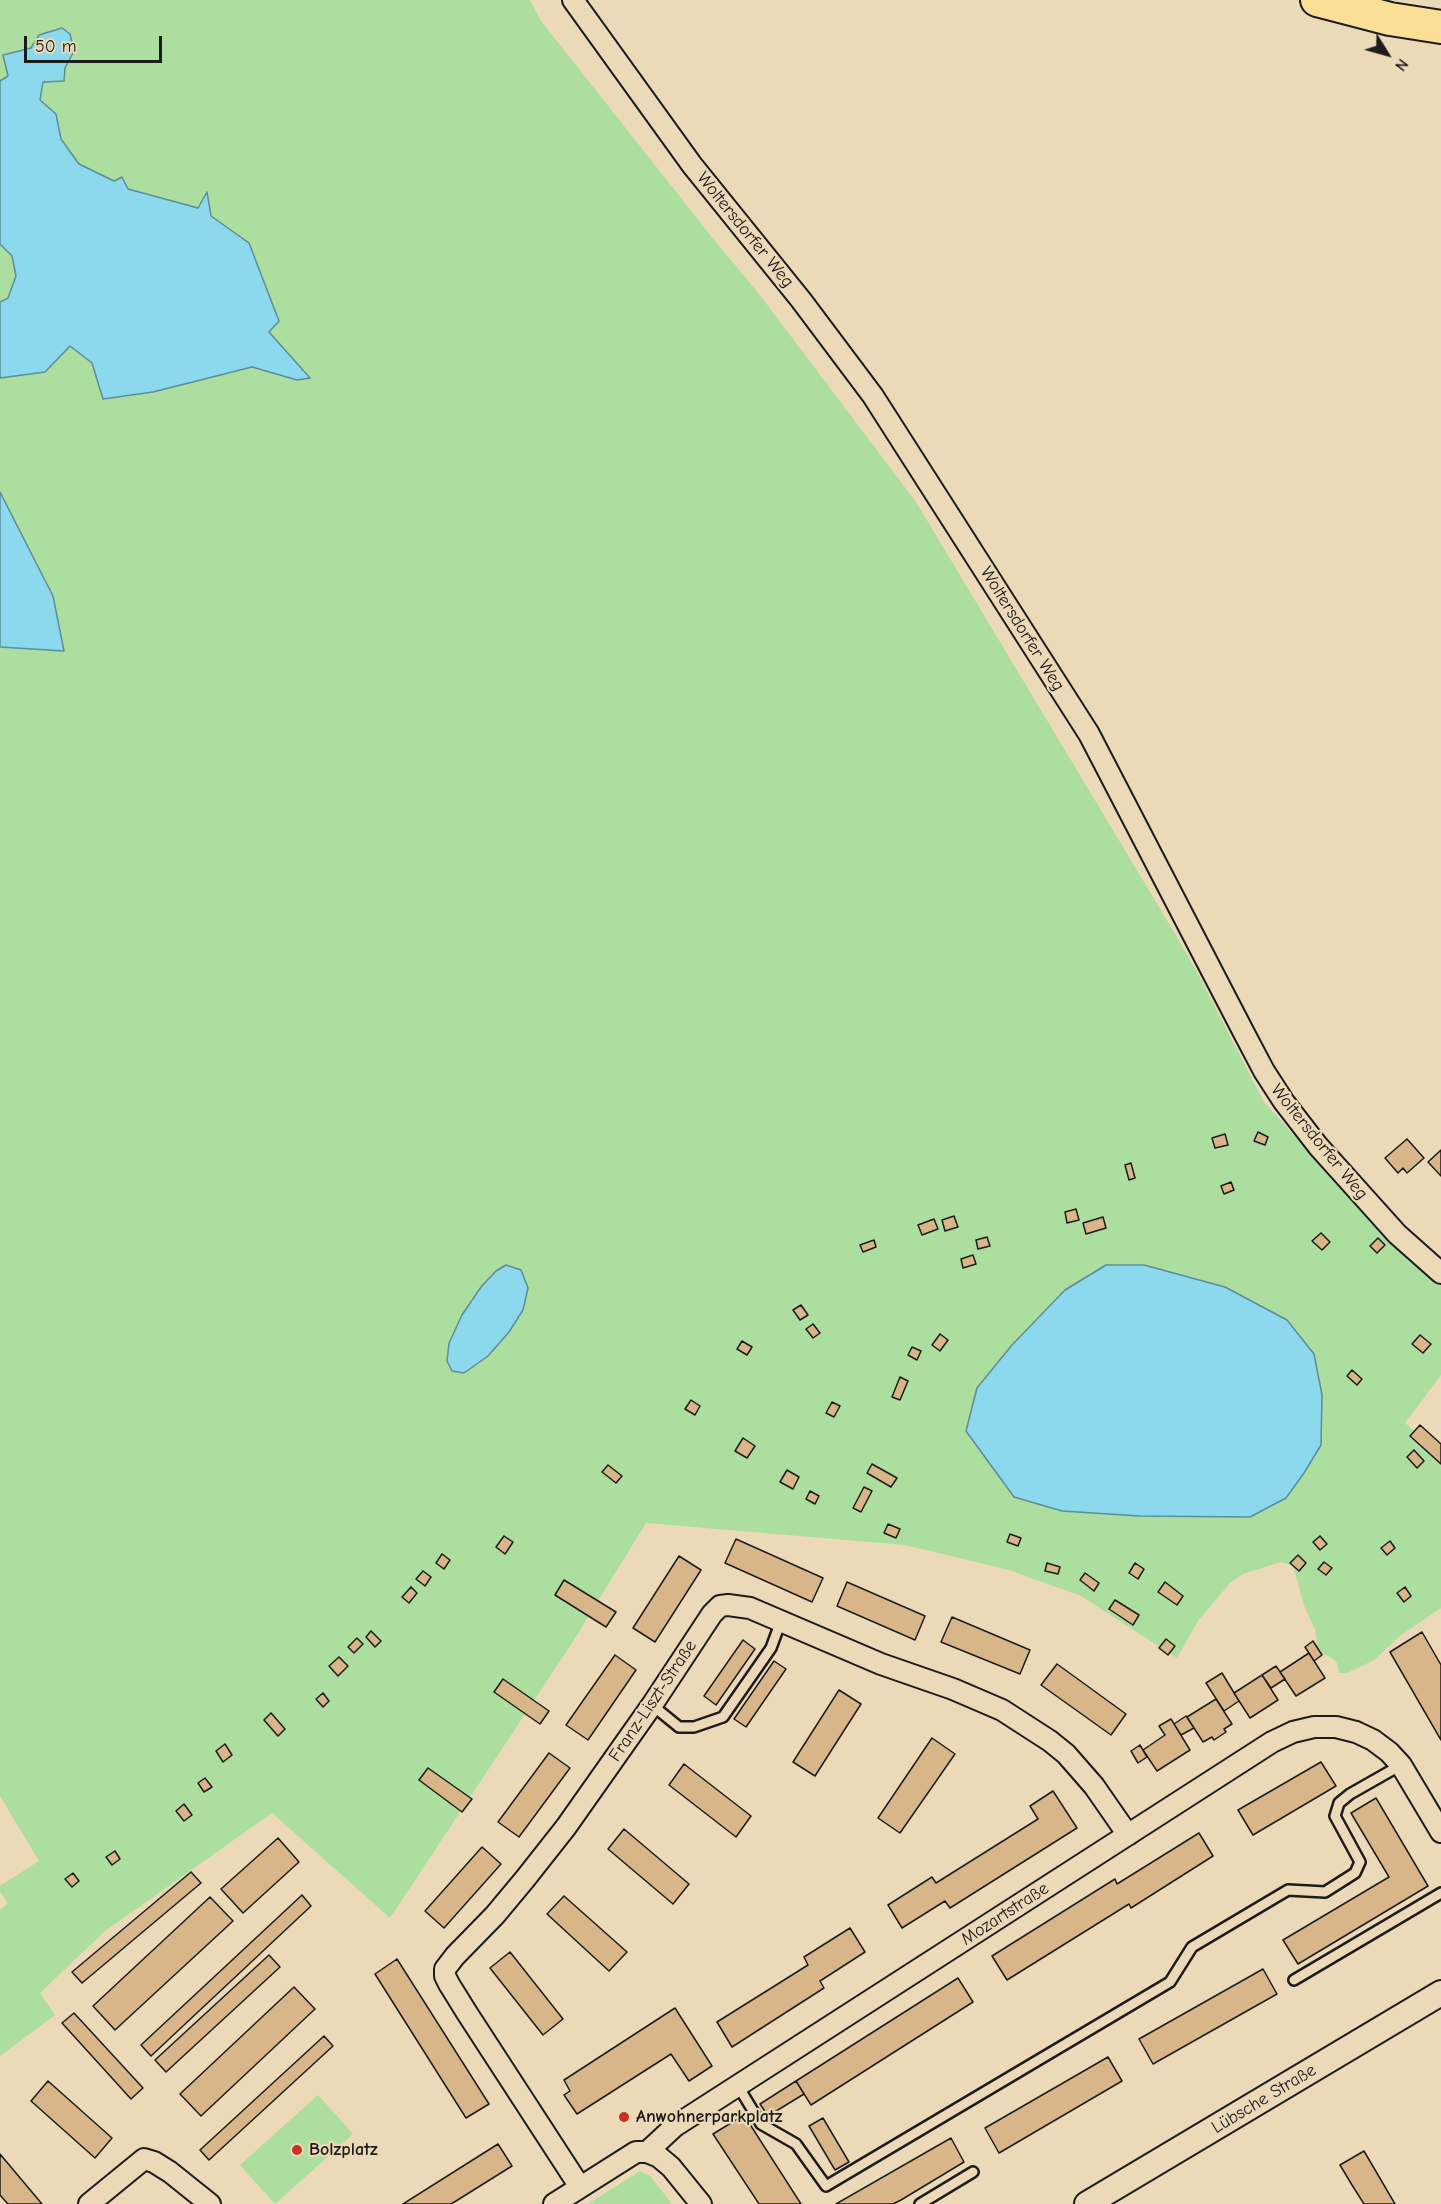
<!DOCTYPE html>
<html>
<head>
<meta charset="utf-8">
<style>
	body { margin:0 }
	#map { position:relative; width:1441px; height:2204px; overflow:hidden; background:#ecd9b7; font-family:"Comic Neue",sans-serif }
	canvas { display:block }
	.north { position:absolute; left:1357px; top:24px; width:60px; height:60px; -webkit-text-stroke:4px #ecd9b7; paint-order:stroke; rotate:127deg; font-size:16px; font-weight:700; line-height:24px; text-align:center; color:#1c1c1c }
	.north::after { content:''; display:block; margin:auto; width:21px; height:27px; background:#1c1c1c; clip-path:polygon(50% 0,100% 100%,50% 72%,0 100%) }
	.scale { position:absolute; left:24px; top:36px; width:138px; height:27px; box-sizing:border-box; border:3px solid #1c1c1c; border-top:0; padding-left:8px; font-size:18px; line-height:21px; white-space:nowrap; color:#1c1c1c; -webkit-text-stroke:4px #ecd9b7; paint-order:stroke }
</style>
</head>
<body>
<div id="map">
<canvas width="1441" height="2204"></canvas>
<div class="north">N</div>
<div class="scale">50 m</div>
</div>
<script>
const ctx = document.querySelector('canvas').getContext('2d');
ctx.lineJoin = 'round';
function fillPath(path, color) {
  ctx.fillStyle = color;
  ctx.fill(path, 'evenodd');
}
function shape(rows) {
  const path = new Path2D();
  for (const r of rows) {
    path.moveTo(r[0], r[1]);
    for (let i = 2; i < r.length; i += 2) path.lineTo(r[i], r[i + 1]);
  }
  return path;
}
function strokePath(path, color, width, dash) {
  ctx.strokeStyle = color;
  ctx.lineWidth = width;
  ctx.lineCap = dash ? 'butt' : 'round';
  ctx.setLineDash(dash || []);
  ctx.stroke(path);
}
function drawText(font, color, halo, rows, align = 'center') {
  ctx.font = font + ' "Comic Neue",sans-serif';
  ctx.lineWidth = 4.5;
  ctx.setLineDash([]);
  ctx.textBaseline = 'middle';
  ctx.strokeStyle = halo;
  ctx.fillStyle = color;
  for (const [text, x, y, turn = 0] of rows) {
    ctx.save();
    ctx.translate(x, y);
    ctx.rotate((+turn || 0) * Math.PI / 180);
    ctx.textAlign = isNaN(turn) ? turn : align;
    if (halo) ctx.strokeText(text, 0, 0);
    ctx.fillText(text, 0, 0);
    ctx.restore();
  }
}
const green = shape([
	[0,0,530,0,541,21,711,236,759,294,916,502,1174,932,1197,972,1264,1102,1369,1217,1441,1278,1441,1375,1405,1423,1441,1454,1441,1608,1401,1635,1374,1660,1347,1673,1339,1673,1337,1663,1332,1658,1322,1653,1317,1645,1315,1629,1305,1608,1293,1566,1281,1562,1243,1574,1230,1583,1198,1621,1177,1658,1081,1596,1009,1570,905,1545,646,1523,572,1643,390,1918,272,1813,105,1931,40,1993,55,2015,0,2056,0,1910,8,1903,0,1892,0,1886,39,1861,0,1796],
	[318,2095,353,2134,275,2204,240,2165],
	[640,2171,650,2176,672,2204,588,2204]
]);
const water = shape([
	[62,28,70,34,74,51,65,68,64,81,43,82,40,100,56,114,61,139,79,164,114,181,122,177,128,189,198,208,207,192,211,216,249,243,279,321,269,332,310,378,297,380,252,367,153,392,103,399,92,363,70,346,45,372,0,378,0,302,8,298,16,276,12,256,0,244,0,81,8,76,3,55,31,48,39,35,62,28],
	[0,492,53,596,64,651,0,647,0,492],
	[506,1265,521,1270,528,1288,523,1310,509,1332,488,1356,464,1373,452,1371,447,1361,449,1343,462,1315,481,1287,496,1271,506,1265],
	[1106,1265,1144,1265,1225,1287,1287,1320,1314,1354,1322,1395,1321,1445,1304,1473,1286,1498,1250,1517,1139,1516,1062,1511,1014,1497,966,1431,977,1388,1012,1345,1065,1290,1106,1265]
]);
const building = shape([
	[1258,1132,1268,1137,1265,1145,1254,1141,1258,1132],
	[1225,1134,1228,1145,1215,1148,1212,1138,1225,1134],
	[1407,1139,1424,1158,1407,1173,1403,1168,1398,1173,1385,1158,1407,1139],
	[1441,1150,1441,1176,1428,1162,1441,1150],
	[1131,1163,1135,1178,1129,1180,1125,1165,1131,1163],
	[1231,1182,1234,1190,1224,1194,1221,1186,1231,1182],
	[1076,1209,1079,1220,1067,1223,1065,1212,1076,1209],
	[954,1216,958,1227,945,1231,942,1220,954,1216],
	[1103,1217,1106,1228,1086,1234,1083,1223,1103,1217],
	[934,1219,938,1229,922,1235,918,1225,934,1219],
	[1321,1233,1330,1242,1322,1250,1312,1241,1321,1233],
	[987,1237,990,1246,978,1249,976,1240,987,1237],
	[1378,1238,1385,1245,1377,1253,1370,1246,1378,1238],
	[874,1240,876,1247,863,1252,860,1245,874,1240],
	[973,1255,976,1264,963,1268,961,1259,973,1255],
	[801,1305,808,1315,800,1320,793,1310,801,1305],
	[813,1324,820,1333,813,1338,806,1329,813,1324],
	[940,1334,948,1340,940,1351,932,1345,940,1334],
	[1420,1335,1431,1344,1423,1353,1412,1344,1420,1335],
	[742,1341,752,1347,747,1355,737,1349,742,1341],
	[912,1347,921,1351,917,1360,908,1355,912,1347],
	[1352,1370,1362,1379,1357,1385,1347,1376,1352,1370],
	[900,1377,908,1381,900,1400,892,1397,900,1377],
	[691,1400,700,1406,695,1415,685,1409,691,1400],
	[832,1402,840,1406,834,1417,826,1413,832,1402],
	[1420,1425,1441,1444,1441,1464,1410,1436,1420,1425],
	[743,1438,755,1446,747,1458,735,1451,743,1438],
	[1414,1450,1424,1461,1417,1468,1407,1457,1414,1450],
	[872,1464,897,1478,891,1487,867,1473,872,1464],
	[608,1465,622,1476,616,1483,602,1472,608,1465],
	[787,1470,799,1477,793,1489,780,1482,787,1470],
	[864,1487,872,1491,861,1512,853,1508,864,1487],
	[810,1491,819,1496,815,1504,806,1499,810,1491],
	[888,1524,900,1529,896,1538,884,1533,888,1524],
	[1010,1534,1021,1538,1018,1546,1007,1542,1010,1534],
	[504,1536,513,1542,505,1554,496,1547,504,1536],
	[1320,1536,1327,1544,1320,1550,1313,1542,1320,1536],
	[736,1539,823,1578,812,1602,725,1563,736,1539],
	[1390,1541,1395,1548,1387,1555,1381,1548,1390,1541],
	[442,1554,450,1560,444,1569,436,1563,442,1554],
	[1298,1555,1306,1563,1299,1571,1290,1563,1298,1555],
	[679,1556,701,1570,655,1642,633,1628,679,1556],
	[1324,1562,1332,1568,1326,1575,1318,1569,1324,1562],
	[1047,1563,1060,1567,1058,1574,1045,1571,1047,1563],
	[1135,1563,1144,1569,1138,1579,1129,1573,1135,1563],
	[423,1571,431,1577,425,1586,416,1579,423,1571],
	[1085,1573,1099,1583,1094,1591,1080,1580,1085,1573],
	[564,1580,616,1612,606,1627,555,1595,564,1580],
	[847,1582,925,1616,915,1640,837,1606,847,1582],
	[1165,1582,1183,1596,1177,1605,1158,1592,1165,1582],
	[411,1587,417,1593,409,1603,402,1597,411,1587],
	[1405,1587,1411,1596,1404,1602,1397,1593,1405,1587],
	[1115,1600,1139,1615,1133,1625,1109,1609,1115,1600],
	[952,1617,1030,1650,1020,1674,941,1642,952,1617],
	[371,1631,381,1641,375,1647,366,1637,371,1631],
	[1422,1632,1441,1665,1441,1740,1390,1652,1422,1632],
	[357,1638,363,1644,354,1653,348,1647,357,1638],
	[1166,1639,1175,1646,1168,1655,1159,1648,1166,1639],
	[743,1640,755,1649,716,1705,704,1696,743,1640],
	[1313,1641,1322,1655,1314,1661,1305,1647,1313,1641],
	[1309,1653,1325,1678,1296,1696,1280,1672,1309,1653],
	[615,1655,636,1670,588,1740,566,1725,615,1655],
	[339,1657,348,1666,338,1676,329,1666,339,1657],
	[774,1661,786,1669,746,1727,734,1719,774,1661],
	[1057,1664,1126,1714,1111,1735,1041,1685,1057,1664],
	[1276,1666,1285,1679,1271,1688,1262,1675,1276,1666],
	[1222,1673,1239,1701,1224,1711,1206,1683,1222,1673],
	[1262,1675,1278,1700,1250,1718,1234,1693,1262,1675],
	[503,1679,549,1711,540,1724,494,1692,503,1679],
	[839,1690,861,1704,815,1776,793,1762,839,1690],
	[323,1693,329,1701,323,1707,316,1699,323,1693],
	[1216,1699,1232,1724,1224,1729,1226,1732,1214,1740,1212,1737,1203,1742,1187,1717,1216,1699],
	[271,1713,285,1729,278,1736,264,1720,271,1713],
	[1186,1716,1194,1728,1181,1735,1174,1724,1186,1716],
	[1171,1719,1190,1750,1157,1771,1143,1750,1165,1735,1159,1726,1171,1719],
	[932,1738,955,1754,900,1833,878,1818,932,1738],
	[225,1744,232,1755,223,1762,216,1751,225,1744],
	[1140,1745,1147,1757,1138,1763,1131,1751,1140,1745],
	[549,1753,570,1768,519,1837,498,1822,549,1753],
	[1321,1762,1336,1786,1253,1835,1238,1810,1321,1762],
	[684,1764,751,1816,736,1837,669,1785,684,1764],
	[428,1768,472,1799,462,1812,419,1780,428,1768],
	[205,1778,212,1787,204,1792,198,1783,205,1778],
	[1053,1791,1077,1828,950,1908,945,1901,902,1928,888,1905,932,1877,936,1883,1038,1819,1030,1806,1053,1791],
	[1376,1798,1428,1886,1298,1964,1283,1940,1389,1877,1351,1813,1376,1798],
	[184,1804,192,1815,184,1821,176,1811,184,1804],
	[624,1829,689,1884,673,1904,608,1849,624,1829],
	[1199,1833,1213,1856,1131,1908,1129,1904,1007,1980,992,1956,1115,1879,1117,1884,1199,1833],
	[278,1838,299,1862,243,1913,221,1889,278,1838],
	[482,1847,501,1864,444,1928,425,1911,482,1847],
	[115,1851,120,1859,112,1865,106,1857,115,1851],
	[191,1872,201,1883,82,1983,72,1972,191,1872],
	[73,1873,79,1881,72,1887,65,1879,73,1873],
	[302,1895,311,1906,151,2056,141,2045,302,1895],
	[564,1896,627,1952,609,1971,547,1914,564,1896],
	[210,1897,233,1921,115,2030,93,2006,210,1897],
	[850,1928,865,1952,820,1981,824,1988,732,2047,717,2022,808,1965,804,1957,850,1928],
	[510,1952,563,2019,543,2035,490,1968,510,1952],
	[269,1955,280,1967,166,2072,155,2060,269,1955],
	[397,1959,489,2104,466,2118,375,1974,397,1959],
	[1263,1969,1277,1994,1153,2064,1139,2039,1263,1969],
	[958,1978,973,2002,811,2105,796,2081,958,1978],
	[294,1987,315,2009,201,2116,180,2094,294,1987],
	[675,2008,712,2066,689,2081,671,2054,577,2114,564,2095,570,2091,564,2080,675,2008],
	[74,2013,143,2088,131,2099,62,2023,74,2013],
	[324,2036,333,2046,209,2160,200,2150,324,2036],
	[1108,2057,1122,2081,999,2153,985,2128,1108,2057],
	[48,2081,112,2138,95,2158,31,2101,48,2081],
	[796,2081,804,2094,768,2116,760,2104,796,2081],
	[744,2115,801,2204,759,2204,713,2134,744,2115],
	[823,2118,849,2162,835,2170,809,2126,823,2118],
	[951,2138,964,2162,901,2200,893,2204,836,2204,951,2138],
	[498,2144,512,2166,456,2201,451,2204,403,2204,498,2144],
	[1364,2151,1395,2204,1364,2204,1352,2185,1340,2165,1364,2151],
	[0,2154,42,2204,8,2204,0,2195,0,2154]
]);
const service = shape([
	[652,1705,679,1727,694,1727,723,1717,771,1648,781,1621],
	[1294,1980,1441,1893],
	[738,2086,761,2124,796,2144,826,2186,1170,1982,1192,1947,1288,1890,1325,1892,1355,1873,1360,1862,1335,1816,1339,1803,1350,1794,1401,1765],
	[920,2204,973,2172]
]);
const minor = shape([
	[573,0,692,165,801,300,873,396,1089,734,1244,1033,1264,1071,1284,1102,1318,1146,1397,1234,1441,1273],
	[647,2152,659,2157,671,2167,701,2204],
	[580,2187,467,2013,449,1984,445,1976,445,1969,455,1956,495,1915,525,1879,566,1827,652,1705,712,1614,720,1606,728,1605,750,1608,881,1664,953,1689,1002,1710,1050,1741,1066,1754,1094,1786,1128,1835],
	[89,2204,144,2159,154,2162,170,2172,210,2204],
	[554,2204,636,2152,647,2152,675,2126,1272,1742,1293,1732,1314,1727,1336,1727,1356,1732,1373,1740,1389,1752,1401,1765,1441,1832]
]);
const tertiary = shape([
	[1087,2204,1441,1993]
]);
const trunk = shape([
	[1317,0,1390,19,1441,27]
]);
const markers = [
	[624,2117,6,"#c8321e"],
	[297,2150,6,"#c8321e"]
];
const streetNames = [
	["Woltersdorfer Weg",745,230,51],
	["Woltersdorfer Weg",1022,629,58],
	["Woltersdorfer Weg",1319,1142,51],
	["Franz-Liszt-Straße",653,1701,-56],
	["Mozartstraße",1005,1914,-33],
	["Lübsche Straße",1264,2099,-31]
];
const poiNames = [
	["Anwohnerparkplatz",636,2117],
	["Bolzplatz",309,2150]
];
fillPath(green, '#acdea0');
fillPath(water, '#8cd8ec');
strokePath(water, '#5f8d99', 1.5);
fillPath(building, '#d8b68a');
strokePath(building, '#1c1c1c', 1.5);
strokePath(service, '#1c1c1c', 14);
strokePath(minor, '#1c1c1c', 24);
strokePath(tertiary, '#1c1c1c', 28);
strokePath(trunk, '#1c1c1c', 36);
strokePath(service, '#ecd9b7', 9);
strokePath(minor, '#ecd9b7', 20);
strokePath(tertiary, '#ecd9b7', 24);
strokePath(trunk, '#fbdf96', 32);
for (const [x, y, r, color] of markers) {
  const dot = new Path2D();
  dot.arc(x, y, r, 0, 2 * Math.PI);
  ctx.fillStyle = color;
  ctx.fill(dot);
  strokePath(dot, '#ecd9b7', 2);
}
drawText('18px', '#1c1c1c', '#ecd9b7', streetNames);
drawText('bold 18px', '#1c1c1c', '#ecd9b7', poiNames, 'left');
</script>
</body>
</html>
